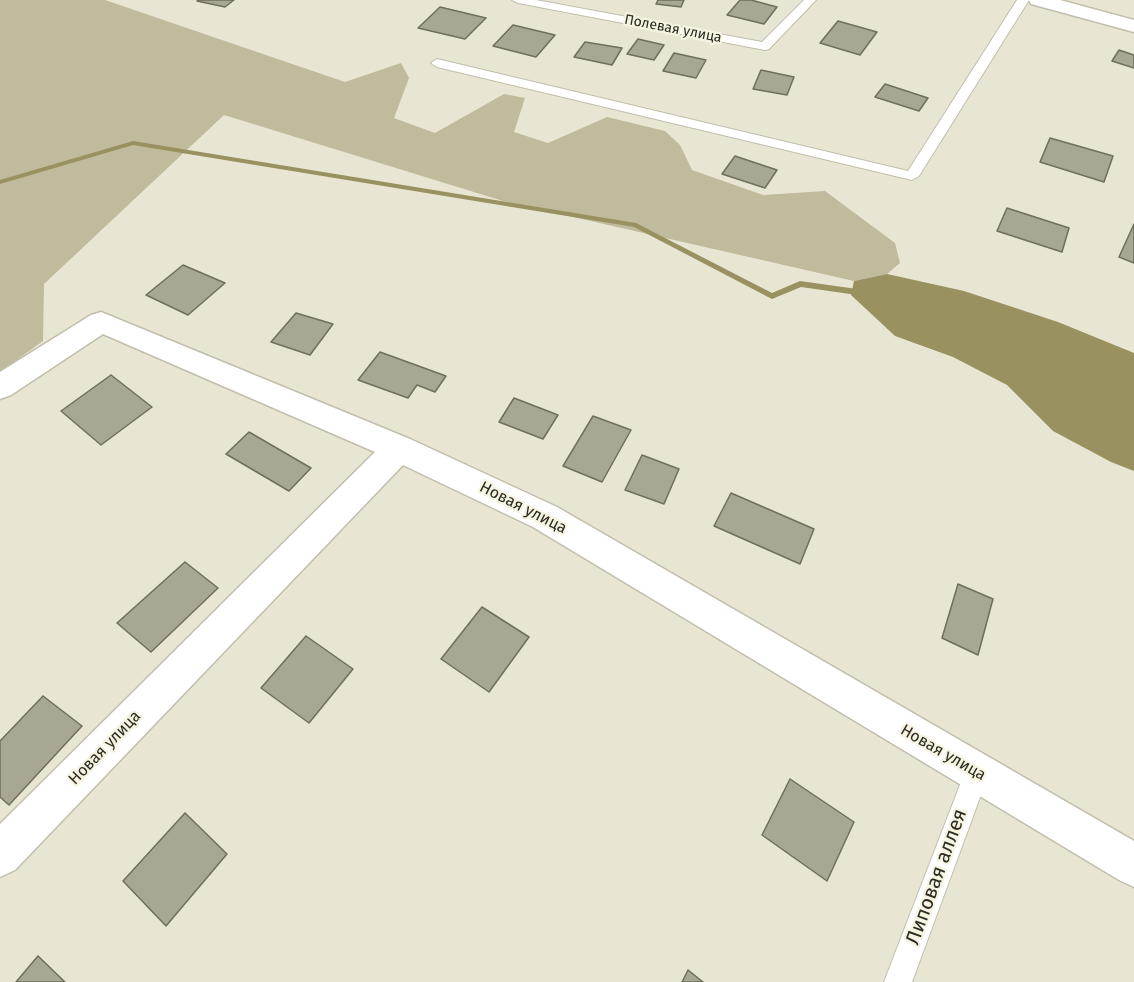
<!DOCTYPE html>
<html>
<head>
<meta charset="utf-8">
<style>
	body { margin:0 }
	canvas { display:block; background:#e8e6d3 }
</style>
</head>
<body>
<canvas width="1134" height="982"></canvas>
<script>
const ctx = document.querySelector('canvas').getContext('2d');
ctx.lineJoin = 'round';
function fillPath(path, color) {
  ctx.fillStyle = color;
  ctx.fill(path, 'evenodd');
}
function shape(rows) {
  const path = new Path2D();
  for (const r of rows) {
    path.moveTo(r[0], r[1]);
    for (let i = 2; i < r.length; i += 2) path.lineTo(r[i], r[i + 1]);
  }
  return path;
}
function strokePath(path, color, width, dash) {
  ctx.strokeStyle = color;
  ctx.lineWidth = width;
  ctx.lineCap = dash ? 'butt' : 'round';
  ctx.setLineDash(dash || []);
  ctx.stroke(path);
}
function drawText(font, color, halo, rows, align = 'center') {
  ctx.font = font + ' "Fira Sans",sans-serif';
  ctx.lineWidth = 4.5;
  ctx.setLineDash([]);
  ctx.textBaseline = 'middle';
  ctx.strokeStyle = halo;
  ctx.fillStyle = color;
  for (const [text, x, y, turn = 0] of rows) {
    ctx.save();
    ctx.translate(x, y);
    ctx.rotate((+turn || 0) * Math.PI / 180);
    ctx.textAlign = isNaN(turn) ? turn : align;
    if (halo) ctx.strokeText(text, 0, 0);
    ctx.fillText(text, 0, 0);
    ctx.restore();
  }
}
const green = shape([
	[0,0,105,0,345,82,401,63,409,78,394,118,435,133,504,94,525,98,514,132,548,143,607,117,665,131,680,145,692,170,763,195,825,191,895,243,900,263,887,274,854,281,503,201,224,115,44,284,43,341,0,372]
]);
const water = shape([
	[887,274,964,291,1058,322,1134,353,1134,471,1111,462,1053,431,1007,385,953,357,895,336,851,295,854,281]
]);
const stream = shape([
	[133,141,636,223,772,293,800,281,864,290,868,293,864,296,801,287,772,299,634,227,133,145,0,184,0,180,133,141]
]);
const building = shape([
	[198,0,234,0,225,7,197,1,198,0],
	[658,0,684,0,681,7,656,4,658,0],
	[740,0,751,0,777,7,764,24,727,15,740,0],
	[440,7,486,18,465,39,418,28,440,7],
	[838,21,877,32,860,55,820,43,838,21],
	[513,25,555,35,536,57,493,46,513,25],
	[638,39,664,45,654,60,627,54,638,39],
	[585,42,622,48,612,65,574,57,585,42],
	[1119,50,1134,55,1134,68,1112,61,1119,50],
	[674,53,706,60,696,78,663,71,674,53],
	[761,70,794,77,787,95,753,89,761,70],
	[885,84,928,98,919,111,875,97,885,84],
	[1050,138,1113,156,1104,182,1040,162,1050,138],
	[735,156,777,170,765,188,722,174,735,156],
	[1007,208,1069,228,1062,252,997,231,1007,208],
	[1134,224,1134,263,1119,257,1134,224],
	[183,265,225,283,188,315,146,295,183,265],
	[296,313,333,324,310,355,271,342,296,313],
	[380,352,446,376,435,392,417,385,408,398,358,380,380,352],
	[111,375,152,407,101,445,61,411,111,375],
	[514,398,558,415,543,439,499,422,514,398],
	[593,416,631,430,602,482,563,466,593,416],
	[249,432,311,468,289,491,226,454,249,432],
	[642,455,679,469,664,504,625,490,642,455],
	[731,493,814,529,800,564,714,526,731,493],
	[185,562,218,588,151,652,117,623,185,562],
	[958,584,993,599,978,655,942,638,958,584],
	[482,607,529,637,489,692,441,659,482,607],
	[306,636,353,669,309,723,261,688,306,636],
	[43,696,82,726,9,805,0,797,0,741,43,696],
	[790,779,854,822,827,881,762,835,790,779],
	[185,813,227,854,166,926,123,881,185,813],
	[38,956,65,982,16,982,38,956],
	[688,970,703,982,682,982,688,970]
]);
const service = shape([
	[512,0,536,0,762,42,804,0,816,0,769,49,765,50,518,3,512,0],
	[1017,0,1029,0,919,176,912,180,437,67,431,63,437,59,908,171,1017,0],
	[977,761,986,764,989,773,912,982,884,982,968,764,977,761]
]);
const minor = shape([
	[1029,0,1060,0,1134,20,1134,32,1031,4,1029,0],
	[101,312,410,439,557,507,1134,841,1134,887,1119,880,533,527,403,465,15,870,0,877,0,824,375,452,103,334,11,395,0,399,0,372,91,315,101,312]
]);
const farStreetnames = [
	["Полевая улица",673,29,11]
];
const streetNames = [
	["Новая улица",523,508,27],
	["Новая улица",105,748,-46],
	["Новая улица",943,753,30]
];
const nearStreetnames = [
	["Липовая аллея",937,877,-70]
];
fillPath(green, '#c0bb9d');
fillPath(water, '#99915f');
fillPath(stream, '#99915f');
fillPath(building, '#a8a694');
strokePath(building, '#706e5e', 1.5);
strokePath(service, '#c1beac', 2);
strokePath(minor, '#c1beac', 3);
fillPath(service, '#fff');
fillPath(minor, '#fff');
drawText('14px', '#2b2a23', '#f6f3e1', farStreetnames);
drawText('16px', '#2b2a23', '#f6f3e1', streetNames);
drawText('20px', '#2b2a23', '#f6f3e1', nearStreetnames);
</script>
</body>
</html>
